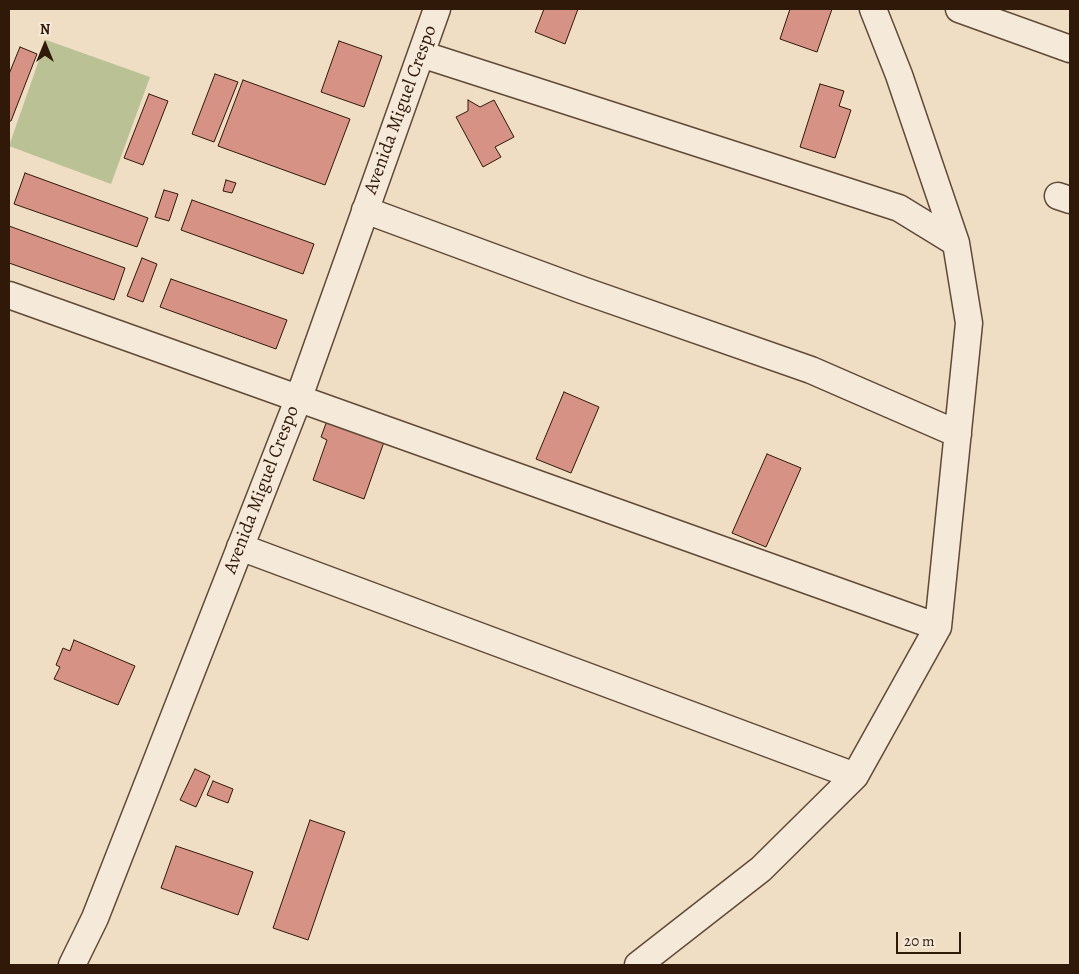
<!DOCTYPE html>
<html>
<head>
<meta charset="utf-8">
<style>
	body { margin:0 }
	#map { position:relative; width:1079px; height:974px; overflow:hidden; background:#efddc4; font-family:Alegreya,serif }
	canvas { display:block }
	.frame { position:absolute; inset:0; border:10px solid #301908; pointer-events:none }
	.north { position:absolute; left:20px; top:20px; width:50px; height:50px; -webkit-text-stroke:4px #f5e9d9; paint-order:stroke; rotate:0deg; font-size:14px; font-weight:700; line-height:20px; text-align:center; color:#301908 }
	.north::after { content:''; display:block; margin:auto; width:18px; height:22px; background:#301908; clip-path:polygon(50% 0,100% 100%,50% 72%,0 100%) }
	.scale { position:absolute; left:896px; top:932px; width:65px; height:22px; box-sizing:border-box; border:2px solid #301908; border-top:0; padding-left:6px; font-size:15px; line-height:18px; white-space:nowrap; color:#301908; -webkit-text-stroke:4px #f5e9d9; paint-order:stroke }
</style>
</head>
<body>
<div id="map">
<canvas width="1079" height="974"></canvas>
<div class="frame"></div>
<div class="north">N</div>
<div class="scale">20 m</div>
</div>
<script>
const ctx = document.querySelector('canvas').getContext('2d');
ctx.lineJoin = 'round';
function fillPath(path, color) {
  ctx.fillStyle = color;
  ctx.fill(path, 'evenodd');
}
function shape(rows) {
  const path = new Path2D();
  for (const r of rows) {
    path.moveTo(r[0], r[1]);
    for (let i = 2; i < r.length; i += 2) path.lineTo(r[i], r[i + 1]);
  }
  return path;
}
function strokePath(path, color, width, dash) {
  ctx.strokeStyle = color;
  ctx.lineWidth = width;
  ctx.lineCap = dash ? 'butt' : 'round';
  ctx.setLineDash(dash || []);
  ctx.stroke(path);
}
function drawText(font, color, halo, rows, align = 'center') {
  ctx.font = font + ' Alegreya,serif';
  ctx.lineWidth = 4.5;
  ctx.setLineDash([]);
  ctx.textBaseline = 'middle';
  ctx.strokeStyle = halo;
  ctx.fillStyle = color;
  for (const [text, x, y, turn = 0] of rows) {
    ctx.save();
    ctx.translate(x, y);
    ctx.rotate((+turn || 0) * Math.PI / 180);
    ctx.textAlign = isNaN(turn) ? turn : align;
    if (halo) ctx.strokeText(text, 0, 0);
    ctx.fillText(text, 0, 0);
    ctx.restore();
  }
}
const green = shape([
	[46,40,150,77,111,184,9,146]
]);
const building = shape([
	[544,9,578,9,565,44,535,32,544,9],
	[790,9,832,9,817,52,780,39,790,9],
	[339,41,382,56,364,107,321,92,339,41],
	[20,47,37,54,11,121,9,121,9,74,20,47],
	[215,74,238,82,214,142,192,134,215,74],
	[243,80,350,119,325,185,218,146,243,80],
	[820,84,844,91,839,106,851,110,835,158,800,147,820,84],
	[149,94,168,101,143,165,124,158,149,94],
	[468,100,480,107,494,100,514,137,495,147,501,157,483,167,456,117,468,111,468,100],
	[25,173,148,218,137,247,14,204,25,173],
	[226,180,236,183,232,193,223,191,226,180],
	[164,190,178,194,169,221,155,217,164,190],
	[192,200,314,244,303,274,181,230,192,200],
	[9,226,125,268,114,300,9,263,9,226],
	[142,258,157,264,143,302,127,296,142,258],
	[171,279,287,320,276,349,160,307,171,279],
	[564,392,599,407,571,473,536,459,564,392],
	[328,418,385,439,364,499,313,480,327,440,321,437,328,418],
	[767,454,801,468,766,547,732,533,767,454],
	[74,640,135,666,118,705,54,679,60,667,56,665,63,648,70,651,74,640],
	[195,769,210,776,196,807,180,800,195,769],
	[213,781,233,789,228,803,207,795,213,781],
	[310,820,345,832,308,940,273,928,310,820],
	[176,846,253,872,238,915,161,888,176,846]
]);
const street = shape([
	[959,9,1070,49],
	[421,54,899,208,956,243,899,75,873,9],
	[1058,196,1070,200],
	[365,210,582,290,811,370,958,434],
	[9,295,938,627],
	[240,547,855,776],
	[72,965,95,918,298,400,437,9],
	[638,965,761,869,855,776,938,627,969,323,956,243]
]);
const streetNames = [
	["Avenida Miguel Crespo",401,110,-70],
	["Avenida Miguel Crespo",262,490,-69]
];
fillPath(green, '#b9c195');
fillPath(building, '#d69284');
strokePath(building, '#301908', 1);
strokePath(street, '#604a37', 29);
strokePath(street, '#f5e9d9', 26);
drawText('19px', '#301908', '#f5e9d9', streetNames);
</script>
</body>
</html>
